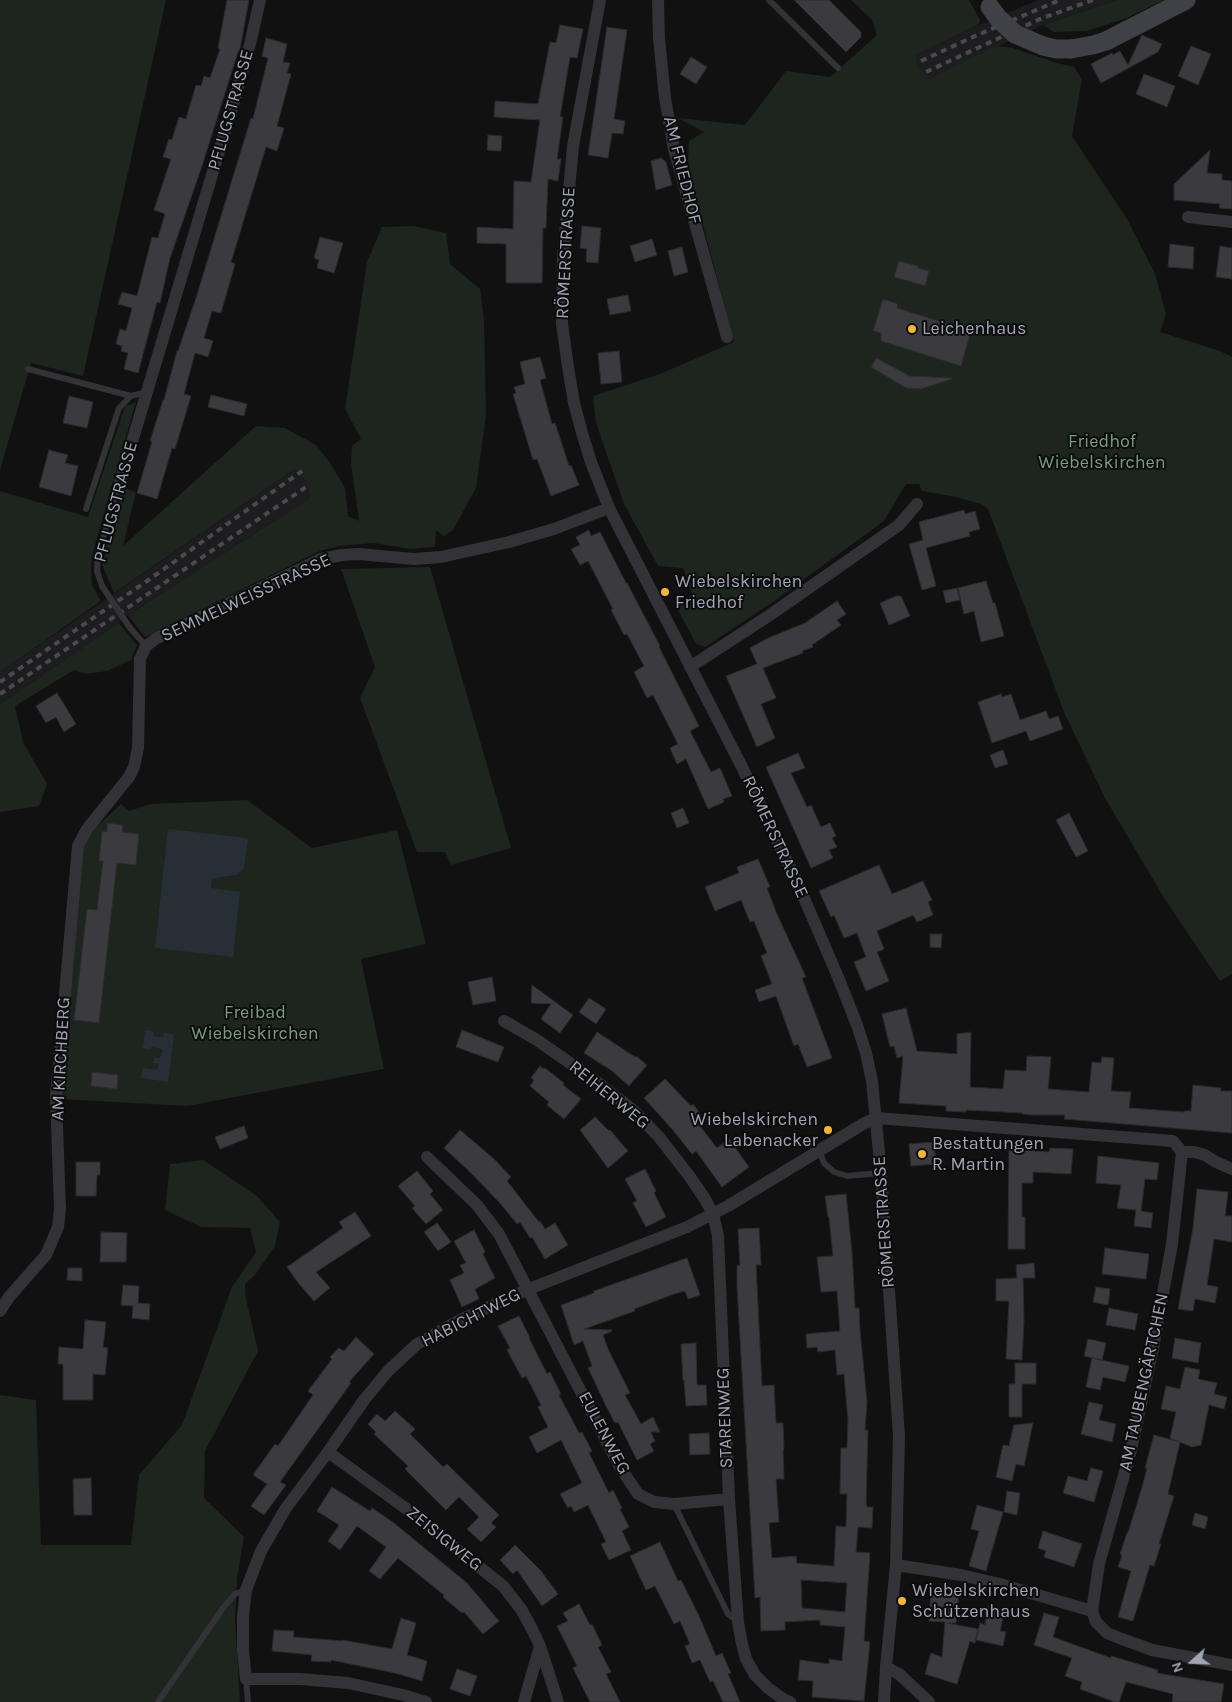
<!DOCTYPE html>
<html>
<head>
<meta charset="utf-8">
<style>
	body { margin:0 }
	#map { position:relative; width:1232px; height:1702px; overflow:hidden; background:#111112; font-family:Karla,sans-serif }
	canvas { display:block }
	.north { position:absolute; left:1167px; top:1637px; width:50px; height:50px; -webkit-text-stroke:4px #0c0c0d; paint-order:stroke; rotate:250deg; font-size:14px; font-weight:700; line-height:20px; text-align:center; color:#a2a6b3 }
	.north::after { content:''; display:block; margin:auto; width:18px; height:22px; background:#a2a6b3; clip-path:polygon(50% 0,100% 100%,50% 72%,0 100%) }
</style>
</head>
<body>
<div id="map">
<canvas width="1232" height="1702"></canvas>
<div class="north">N</div>
</div>
<script>
const ctx = document.querySelector('canvas').getContext('2d');
ctx.lineJoin = 'round';
function fillPath(path, color) {
  ctx.fillStyle = color;
  ctx.fill(path, 'evenodd');
}
function shape(rows) {
  const path = new Path2D();
  for (const r of rows) {
    path.moveTo(r[0], r[1]);
    for (let i = 2; i < r.length; i += 2) path.lineTo(r[i], r[i + 1]);
  }
  return path;
}
function strokePath(path, color, width, dash) {
  ctx.strokeStyle = color;
  ctx.lineWidth = width;
  ctx.lineCap = dash ? 'butt' : 'round';
  ctx.setLineDash(dash || []);
  ctx.stroke(path);
}
function drawText(font, color, halo, rows, align = 'center') {
  ctx.font = font + ' Karla,sans-serif';
  ctx.lineWidth = 4;
  ctx.setLineDash([]);
  ctx.textBaseline = 'middle';
  ctx.strokeStyle = halo;
  ctx.fillStyle = color;
  for (const [text, x, y, turn = 0] of rows) {
    ctx.save();
    ctx.translate(x, y);
    ctx.rotate((+turn || 0) * Math.PI / 180);
    ctx.textAlign = isNaN(turn) ? turn : align;
    if (halo) ctx.strokeText(text, 0, 0);
    ctx.fillText(text, 0, 0);
    ctx.restore();
  }
}
const built = shape([
	[1038,0,1117,0,1043,25,928,79,916,60,916,55,972,28],
	[295,469,305,480,310,498,128,615,119,623,0,704,0,672]
]);
const green = shape([
	[0,0,166,0,83,376,31,363,0,470],
	[851,0,969,0,980,20,978,25,916,55,916,60,928,79,996,46,1013,48,1057,63,1074,67,1082,79,1072,136,1127,219,1155,274,1166,314,1160,332,1220,351,1232,357,1232,974,1220,981,1164,898,1105,798,1064,712,988,509,981,504,956,497,922,491,919,484,906,484,884,521,770,604,705,647,696,644,677,608,692,594,683,568,658,566,624,504,596,423,593,396,660,374,734,342,690,176,688,160,689,141,704,132,678,118,745,125,786,71,830,77,877,35,872,20],
	[1117,0,1164,0,1127,18,1087,31,1054,32,1043,25],
	[413,226,446,233,450,264,480,289,484,319,486,416,476,488,453,530,444,536,436,530,435,547,410,549,374,543,339,546,320,551,145,637,128,615,310,498,309,492,305,480,295,469,114,593,102,565,122,487,136,492,123,546,256,426,285,428,316,445,330,463,345,488,348,516,359,521,351,463,352,446,361,439,345,409,367,262,382,227],
	[136,402,93,552,91,566,92,585,101,601,0,672,0,491,88,517,125,406],
	[430,567,511,848,451,865,445,852,417,852,360,698,375,667,341,569],
	[119,623,137,645,131,660,107,671,86,674,74,670,15,706,23,742,47,784,39,806,0,812,0,704],
	[247,800,312,848,397,830,426,944,361,959,384,1069,187,1106,60,1099,82,848,93,830,121,804,129,811,151,804],
	[168,829,237,875,212,879,211,888],
	[153,1036,164,1037,168,1082,157,1070,158,1064,154,1057,160,1058,162,1048,151,1047],
	[203,1160,257,1196,280,1222,275,1246,255,1275,245,1284,246,1299,258,1351,205,1451,204,1498,244,1537,237,1578,235,1620,240,1702,0,1702,0,1395,36,1400,41,1545,131,1545,139,1475,182,1425,232,1287,256,1252,250,1228,201,1227,165,1210,170,1164]
]);
const water = shape([
	[168,829,248,838,244,868,237,875,212,879,211,888,240,892,233,957,155,948],
	[145,1030,153,1031,153,1036,163,1037,164,1033,174,1034,168,1082,141,1078,143,1068,157,1070,158,1064,153,1063,154,1057,160,1058,162,1049,151,1047,150,1049,143,1048]
]);
const building = shape([
	[227,0,249,0,240,49,239,52,238,52,201,169,170,258,160,303,157,302,138,373,124,369,128,353,121,351,122,346,116,344,120,329,126,331,132,308,118,304,122,292,137,296,152,237,158,238,165,214,154,210,171,159,163,157,169,139,172,140,179,117,186,119,196,85,201,86,204,76,210,78,220,49,218,48,227,0],
	[794,0,829,0,861,32,861,37,846,52,794,0],
	[560,25,583,29,577,58,570,57,560,117,563,117,557,159,561,159,558,181,548,179,546,228,543,228,542,283,506,283,506,244,477,243,477,227,513,229,514,181,531,182,540,120,494,117,495,101,538,104,550,42,556,43,560,25],
	[607,27,627,30,614,119,625,121,623,134,612,133,608,158,588,155,607,27],
	[1142,35,1162,44,1158,52,1101,83,1091,64,1112,53,1113,55,1120,51,1128,65,1142,35],
	[266,38,287,44,283,62,290,63,287,73,291,74,277,126,284,128,277,151,266,147,231,262,235,264,221,313,212,311,204,338,213,341,208,357,195,353,184,394,191,396,175,449,172,448,157,499,137,493,152,442,150,441,163,400,164,400,177,351,178,351,196,298,251,118,253,119,268,58,262,56,266,38],
	[1191,46,1211,54,1198,85,1178,76,1191,46],
	[691,57,707,67,696,84,680,74,691,57],
	[1144,74,1175,86,1167,107,1136,94,1144,74],
	[488,135,502,136,501,151,487,150,488,135],
	[1210,150,1207,173,1222,174,1222,180,1232,181,1232,209,1219,208,1220,204,1174,200,1174,184,1210,150],
	[661,158,666,162,672,185,656,190,651,161,661,158],
	[582,226,601,228,598,263,586,262,587,249,580,248,582,226],
	[320,237,343,243,334,273,317,268,319,260,314,258,320,237],
	[652,239,657,255,635,262,630,246,652,239],
	[1170,244,1194,247,1193,269,1168,267,1170,244],
	[1220,246,1232,248,1232,279,1216,277,1220,246],
	[682,247,688,272,674,276,668,251,682,247],
	[899,261,918,266,918,268,929,271,925,286,894,277,899,261],
	[628,295,631,311,610,315,607,299,628,295],
	[883,299,898,304,897,308,971,331,961,366,881,341,881,333,873,331,883,299],
	[619,351,622,382,601,384,598,353,619,351],
	[540,357,546,378,540,380,552,424,555,423,569,466,571,465,579,485,551,496,537,459,533,460,513,394,516,393,514,387,525,384,520,362,540,357],
	[876,358,910,376,952,378,952,379,921,389,906,388,871,367,876,358],
	[211,395,247,404,244,416,208,407,211,395],
	[69,396,93,402,87,428,63,423,69,396],
	[49,450,68,455,65,463,78,466,71,496,39,487,49,450],
	[964,510,965,514,975,511,980,529,969,532,970,536,926,548,936,586,922,590,909,544,923,540,919,522,964,510],
	[589,530,591,536,600,532,626,583,627,583,660,646,659,647,699,726,690,731,711,772,720,768,732,796,723,799,724,802,708,809,686,759,677,764,670,748,678,744,653,695,647,698,634,672,644,666,627,634,624,635,611,610,613,609,588,561,580,565,571,549,580,545,576,537,589,530],
	[986,581,993,603,995,603,1004,636,981,642,974,611,964,614,958,588,986,581],
	[957,588,960,600,946,603,943,591,957,588],
	[896,596,901,596,910,616,889,625,880,603,896,596],
	[837,601,846,614,837,620,841,625,812,645,813,647,802,651,803,653,763,668,776,698,761,704,775,738,757,747,726,676,757,664,750,648,768,638,805,623,837,601],
	[57,693,76,724,64,732,56,717,46,723,36,706,57,693],
	[1001,694,1002,697,1011,694,1020,720,1046,711,1049,719,1058,716,1063,729,1030,741,1026,731,992,743,978,702,1001,694],
	[1003,750,1008,764,995,768,990,755,1003,750],
	[798,753,805,768,791,773,807,807,811,805,821,827,830,823,836,836,832,838,837,847,829,850,833,858,811,868,766,767,798,753],
	[683,808,689,823,677,828,671,813,683,808],
	[1069,813,1088,851,1076,857,1056,820,1069,813],
	[107,823,123,825,122,832,139,834,136,865,117,863,99,1023,74,1020,87,909,97,910,103,861,99,861,102,831,107,832,107,823],
	[758,859,770,887,767,888,776,912,806,977,802,978,832,1058,807,1067,798,1044,794,1046,776,996,759,1002,755,990,772,984,761,956,767,953,754,921,750,922,741,900,715,911,705,887,739,873,737,867,758,859],
	[879,865,892,894,923,881,932,900,928,902,933,915,917,922,913,915,877,931,884,949,877,952,889,981,866,991,854,962,866,957,857,933,844,938,834,915,831,917,819,891,879,865],
	[930,934,942,934,941,948,930,947,930,934],
	[492,977,496,1001,473,1005,468,982,492,977],
	[532,985,573,1015,560,1033,541,1019,551,1004,531,1003,532,985],
	[589,998,606,1009,596,1024,579,1012,589,998],
	[906,1008,917,1051,957,1054,957,1034,971,1032,970,1087,1003,1089,1005,1070,1026,1071,1027,1056,1051,1057,1048,1089,1089,1092,1092,1062,1101,1063,1102,1057,1114,1058,1111,1091,1131,1092,1129,1108,1184,1112,1184,1111,1191,1111,1193,1085,1221,1088,1221,1091,1232,1091,1232,1133,1064,1119,1065,1115,1032,1115,1022,1114,1022,1113,966,1110,966,1112,946,1111,946,1106,899,1103,903,1056,897,1058,894,1046,890,1047,882,1014,906,1008],
	[462,1030,504,1047,498,1062,456,1047,462,1030],
	[597,1032,635,1057,636,1056,647,1065,629,1086,612,1071,584,1053,597,1032],
	[540,1066,543,1069,545,1068,564,1083,563,1085,581,1099,564,1119,547,1105,549,1102,530,1086,534,1080,531,1078,540,1066],
	[92,1072,118,1075,117,1089,91,1086,92,1072],
	[665,1079,691,1106,693,1104,702,1116,696,1121,717,1148,729,1139,749,1167,722,1187,696,1151,692,1154,672,1129,644,1098,665,1079],
	[595,1117,609,1131,610,1130,628,1151,608,1168,580,1130,595,1117],
	[244,1126,248,1138,220,1149,215,1137,244,1126],
	[460,1130,494,1159,511,1177,507,1181,539,1222,540,1221,545,1229,555,1223,568,1245,545,1259,532,1237,530,1238,520,1222,517,1224,499,1202,469,1171,444,1148,460,1130],
	[934,1142,936,1164,911,1166,909,1144,934,1142],
	[1009,1145,1023,1145,1023,1150,1049,1152,1050,1148,1073,1149,1071,1174,1033,1172,1033,1183,1022,1183,1022,1217,1025,1217,1025,1249,1008,1249,1009,1145],
	[1098,1156,1159,1163,1157,1180,1145,1179,1141,1211,1153,1213,1151,1228,1134,1226,1136,1210,1117,1208,1121,1185,1096,1183,1098,1156],
	[76,1162,100,1162,100,1175,97,1175,96,1196,76,1196,76,1162],
	[645,1169,656,1191,654,1193,666,1217,646,1227,633,1203,637,1201,625,1179,645,1169],
	[417,1171,433,1191,430,1194,443,1210,426,1224,412,1208,415,1206,398,1186,417,1171],
	[1197,1189,1228,1192,1225,1216,1232,1216,1232,1242,1214,1239,1207,1285,1218,1287,1215,1303,1195,1299,1193,1311,1178,1309,1193,1228,1197,1189],
	[846,1194,852,1252,855,1308,859,1308,860,1330,867,1402,865,1430,868,1430,866,1503,867,1507,873,1507,872,1528,858,1527,856,1552,870,1553,864,1641,870,1642,864,1701,812,1697,813,1681,798,1680,800,1660,829,1664,829,1659,842,1661,845,1627,820,1625,820,1620,785,1622,785,1630,761,1631,760,1597,755,1598,737,1286,737,1266,740,1265,738,1229,759,1228,761,1265,756,1265,762,1386,774,1385,776,1423,783,1423,784,1449,783,1450,784,1479,776,1479,779,1522,769,1523,772,1558,796,1556,797,1563,834,1566,836,1526,846,1527,847,1494,840,1494,841,1448,847,1448,848,1420,844,1374,837,1375,835,1350,818,1352,817,1347,807,1348,806,1334,840,1331,837,1291,821,1292,817,1257,833,1256,829,1217,828,1217,825,1196,846,1194],
	[801,1580,847,1583,845,1612,802,1608,801,1580],
	[355,1212,371,1236,316,1272,330,1288,314,1301,299,1284,287,1267,343,1228,339,1222,355,1212],
	[437,1223,451,1242,438,1251,424,1232,437,1223],
	[474,1230,485,1252,483,1254,495,1278,475,1289,479,1299,462,1307,450,1280,464,1273,460,1265,466,1263,454,1241,474,1230],
	[101,1232,127,1233,126,1262,100,1262,101,1232],
	[1105,1248,1149,1254,1146,1279,1102,1274,1105,1248],
	[687,1258,700,1295,688,1299,685,1291,674,1294,634,1309,635,1311,584,1329,612,1330,612,1331,603,1335,608,1349,630,1393,625,1395,641,1424,653,1417,660,1432,651,1432,655,1441,650,1444,654,1451,637,1460,618,1422,615,1423,607,1408,588,1368,592,1366,583,1341,574,1345,561,1305,594,1293,594,1291,687,1258],
	[1034,1263,1035,1278,1023,1278,1024,1321,1022,1360,1006,1359,1009,1301,996,1301,996,1279,1017,1278,1016,1265,1034,1263],
	[68,1268,82,1268,82,1281,67,1280,68,1268],
	[123,1285,139,1286,138,1303,150,1304,149,1320,132,1318,133,1306,121,1305,123,1285],
	[1096,1287,1110,1289,1108,1305,1093,1302,1096,1287],
	[1109,1308,1138,1314,1135,1330,1106,1325,1109,1308],
	[519,1316,530,1338,529,1338,547,1374,550,1372,561,1394,559,1395,579,1433,582,1432,592,1451,589,1453,609,1493,613,1490,622,1508,620,1509,629,1527,622,1531,631,1550,609,1560,601,1544,606,1542,588,1505,574,1512,571,1506,568,1508,560,1494,582,1483,561,1440,537,1453,529,1437,548,1427,538,1407,541,1405,526,1376,522,1378,507,1350,510,1348,498,1326,519,1316],
	[85,1320,106,1322,103,1347,108,1348,105,1375,93,1374,93,1400,63,1400,63,1364,58,1364,59,1347,83,1349,85,1320],
	[356,1337,374,1354,349,1382,351,1383,280,1482,286,1485,264,1515,251,1506,267,1484,253,1475,275,1444,278,1446,313,1395,308,1391,332,1359,330,1357,339,1348,344,1351,356,1337],
	[1175,1338,1201,1343,1198,1363,1172,1358,1175,1338],
	[1088,1339,1106,1343,1102,1360,1084,1356,1088,1339],
	[696,1343,697,1385,706,1385,707,1405,686,1406,684,1380,683,1380,681,1344,696,1343],
	[1092,1358,1129,1366,1125,1382,1103,1377,1100,1390,1086,1387,1092,1358],
	[1015,1363,1036,1363,1036,1384,1022,1384,1022,1417,1009,1417,1009,1384,1015,1384,1015,1363],
	[1185,1367,1200,1370,1198,1379,1217,1383,1214,1394,1227,1397,1224,1409,1209,1405,1201,1445,1192,1447,1170,1438,1176,1412,1161,1409,1166,1386,1180,1389,1185,1367],
	[1089,1402,1103,1405,1099,1420,1116,1424,1112,1442,1081,1434,1089,1402],
	[395,1411,415,1429,410,1434,443,1467,447,1464,499,1515,491,1523,496,1527,481,1542,467,1529,479,1517,459,1497,446,1510,405,1469,408,1466,374,1434,376,1432,368,1424,377,1414,385,1421,395,1411],
	[1033,1423,1024,1466,1016,1464,1012,1481,996,1477,1003,1445,1009,1446,1014,1425,1033,1423],
	[709,1433,710,1454,690,1455,689,1434,709,1433],
	[1154,1435,1180,1442,1168,1494,1174,1496,1159,1544,1161,1544,1154,1566,1150,1565,1133,1621,1118,1617,1131,1571,1118,1567,1122,1555,1120,1554,1127,1533,1128,1533,1143,1484,1147,1468,1145,1468,1154,1435],
	[1091,1468,1103,1471,1094,1502,1063,1493,1068,1476,1087,1481,1091,1468],
	[91,1478,92,1515,74,1515,73,1479,91,1478],
	[332,1487,370,1511,372,1508,394,1523,467,1583,499,1621,483,1634,464,1612,462,1613,443,1597,444,1595,398,1558,380,1579,369,1571,386,1547,357,1526,340,1550,328,1541,339,1525,317,1511,332,1487],
	[1007,1491,1020,1493,1017,1515,1004,1512,1007,1491],
	[977,1505,1003,1512,986,1571,969,1566,979,1531,971,1529,977,1505],
	[1195,1513,1208,1517,1205,1529,1192,1525,1195,1513],
	[1043,1531,1082,1544,1074,1567,1044,1557,1046,1551,1038,1548,1043,1531],
	[660,1542,678,1581,681,1580,700,1618,716,1656,722,1653,731,1673,728,1674,740,1702,723,1702,713,1681,710,1682,700,1660,692,1663,685,1646,690,1644,680,1621,674,1624,655,1586,646,1590,630,1556,660,1542],
	[515,1545,541,1571,558,1594,542,1606,517,1570,513,1574,500,1560,515,1545],
	[931,1591,959,1593,956,1623,947,1623,978,1629,975,1643,970,1641,957,1684,925,1674,931,1653,942,1657,945,1622,929,1621,931,1591],
	[579,1604,590,1625,592,1624,602,1645,598,1647,611,1672,606,1674,620,1702,590,1702,573,1668,577,1666,557,1626,568,1621,563,1613,579,1604],
	[989,1605,1005,1610,1000,1631,1006,1632,1003,1646,976,1640,980,1623,985,1625,989,1605],
	[1044,1613,1059,1617,1053,1637,1111,1658,1111,1656,1158,1670,1157,1673,1224,1684,1221,1702,1172,1702,1173,1694,1126,1682,1119,1702,1115,1702,1080,1689,1082,1682,1065,1676,1072,1658,1034,1645,1044,1613],
	[401,1618,416,1623,407,1655,427,1661,422,1681,395,1673,331,1660,331,1662,311,1661,312,1655,272,1651,274,1630,294,1631,293,1637,342,1641,342,1640,392,1649,401,1618],
	[457,1669,477,1676,470,1696,450,1689,457,1669]
]);
const lane = shape([
	[769,0,838,68],
	[28,369,131,396],
	[86,509,119,408,131,396,147,392],
	[102,586,97,571,98,555,120,482],
	[130,628,146,646],
	[819,1150,824,1163,834,1172,847,1176,881,1173],
	[674,1504,728,1614,737,1621],
	[246,1679,248,1702],
	[158,1702,223,1608,235,1594,246,1590]
]);
const street = shape([
	[600,0,573,146,563,257,562,324,568,367,574,403,582,433,591,462,609,508,742,767,798,884,838,977,857,1025,866,1053,872,1081,881,1173,899,1436,896,1565,886,1667,884,1702],
	[658,0,659,38,665,98,674,149,727,337],
	[1188,217,1232,222],
	[120,482,238,88,250,44,260,0],
	[690,667,770,615,899,525,917,504],
	[504,1021,537,1040,597,1082,633,1110,659,1137,690,1177,705,1199,713,1214,718,1236,729,1499,738,1622,742,1644,746,1659,755,1675,768,1688,783,1699,790,1702],
	[1182,1152,1172,1244,1153,1348,1131,1450,1099,1564,1092,1611,1096,1622,1107,1633,1122,1639,1152,1650,1232,1665],
	[427,1157,477,1205,499,1234,620,1467,638,1494,654,1502,674,1504,729,1499],
	[0,1311,9,1297,46,1255,58,1227,60,1209,56,1096,78,846,87,829,129,777,134,767,138,748,140,659,146,646,157,638,321,559,342,555,358,554,414,559,441,557,509,542,554,529,609,508],
	[328,1452,408,1510,503,1586,521,1609,532,1629,540,1646,558,1702],
	[896,1565,961,1575,1000,1584,1092,1611],
	[886,1667,899,1674,929,1702],
	[426,1702,403,1695,348,1683,300,1679,246,1679,243,1651,243,1616,246,1590,261,1551,286,1508,328,1452,364,1400,388,1371,417,1344,460,1320,529,1289,687,1227,728,1206,863,1124,876,1118,1173,1141,1182,1152,1194,1152,1205,1155,1216,1162,1232,1169],
	[524,1702,540,1646]
]);
const secondary = shape([
	[1071,49,1093,45,1106,41,1186,0]
]);
const rail = shape([
	[921,61,975,36,1060,0],
	[926,72,1040,19,1093,0],
	[0,682,147,581,302,471],
	[0,694,309,485]
]);
const laneBridge = shape([
	[102,586,130,628]
]);
const secondaryBridge = shape([
	[990,7,998,18,1015,34,1043,46,1056,49,1071,49]
]);
const markers = [
	[912,329,5,"#f3b928"],
	[665,592,5,"#f3b928"],
	[828,1130,5,"#f3b928"],
	[922,1154,5,"#f3b928"],
	[902,1601,5,"#f3b928"]
];
const streetNames = [
	["PFLUGSTRASSE",231,110,-74],
	["AM FRIEDHOF",682,170,76],
	["RÖMERSTRASSE",566,253,-87],
	["PFLUGSTRASSE",116,502,-75],
	["SEMMELWEISSTRASSE",246,598,-25],
	["RÖMERSTRASSE",775,837,65],
	["AM KIRCHBERG",61,1059,-87],
	["REIHERWEG",609,1095,39],
	["RÖMERSTRASSE",884,1222,-94],
	["HABICHTWEG",471,1318,-27],
	["AM TAUBENGÄRTCHEN",1144,1382,-78],
	["STARENWEG",725,1418,-92],
	["EULENWEG",604,1433,62],
	["ZEISIGWEG",444,1539,39]
];
const poiNames = [
	["Leichenhaus",922,329],
	["Wiebelskirchen",675,582],
	["Friedhof",675,603],
	["Wiebelskirchen",818,1120,"right"],
	["Labenacker",818,1141,"right"],
	["Bestattungen",932,1144],
	["R. Martin",932,1165],
	["Wiebelskirchen",912,1591],
	["Schützenhaus",912,1612]
];
const parkNames = [
	["Friedhof",1102,442],
	["Wiebelskirchen",1102,463],
	["Freibad",255,1013],
	["Wiebelskirchen",255,1034]
];
fillPath(built, '#1d1d1f');
fillPath(green, '#1d251e');
fillPath(water, '#272f36');
fillPath(building, '#3b3b3f');
strokePath(building, '#2b2b2e', 1);
strokePath(lane, '#323237', 6);
strokePath(street, '#323237', 12);
strokePath(secondary, '#404147', 19);
strokePath(rail, '#494a50', 4, [6, 5]);
strokePath(laneBridge, '#323237', 6);
strokePath(secondaryBridge, '#404147', 19);
for (const [x, y, r, color] of markers) {
  const dot = new Path2D();
  dot.arc(x, y, r, 0, 2 * Math.PI);
  ctx.fillStyle = color;
  ctx.fill(dot);
  strokePath(dot, '#0c0c0d', 2);
}
drawText('18px', '#a2a6b3', '#0c0c0d', streetNames);
drawText('18px', '#a2a6b3', '#0c0c0d', poiNames, 'left');
drawText('18px', '#789f7d', '#0c0c0d', parkNames);
</script>
</body>
</html>
